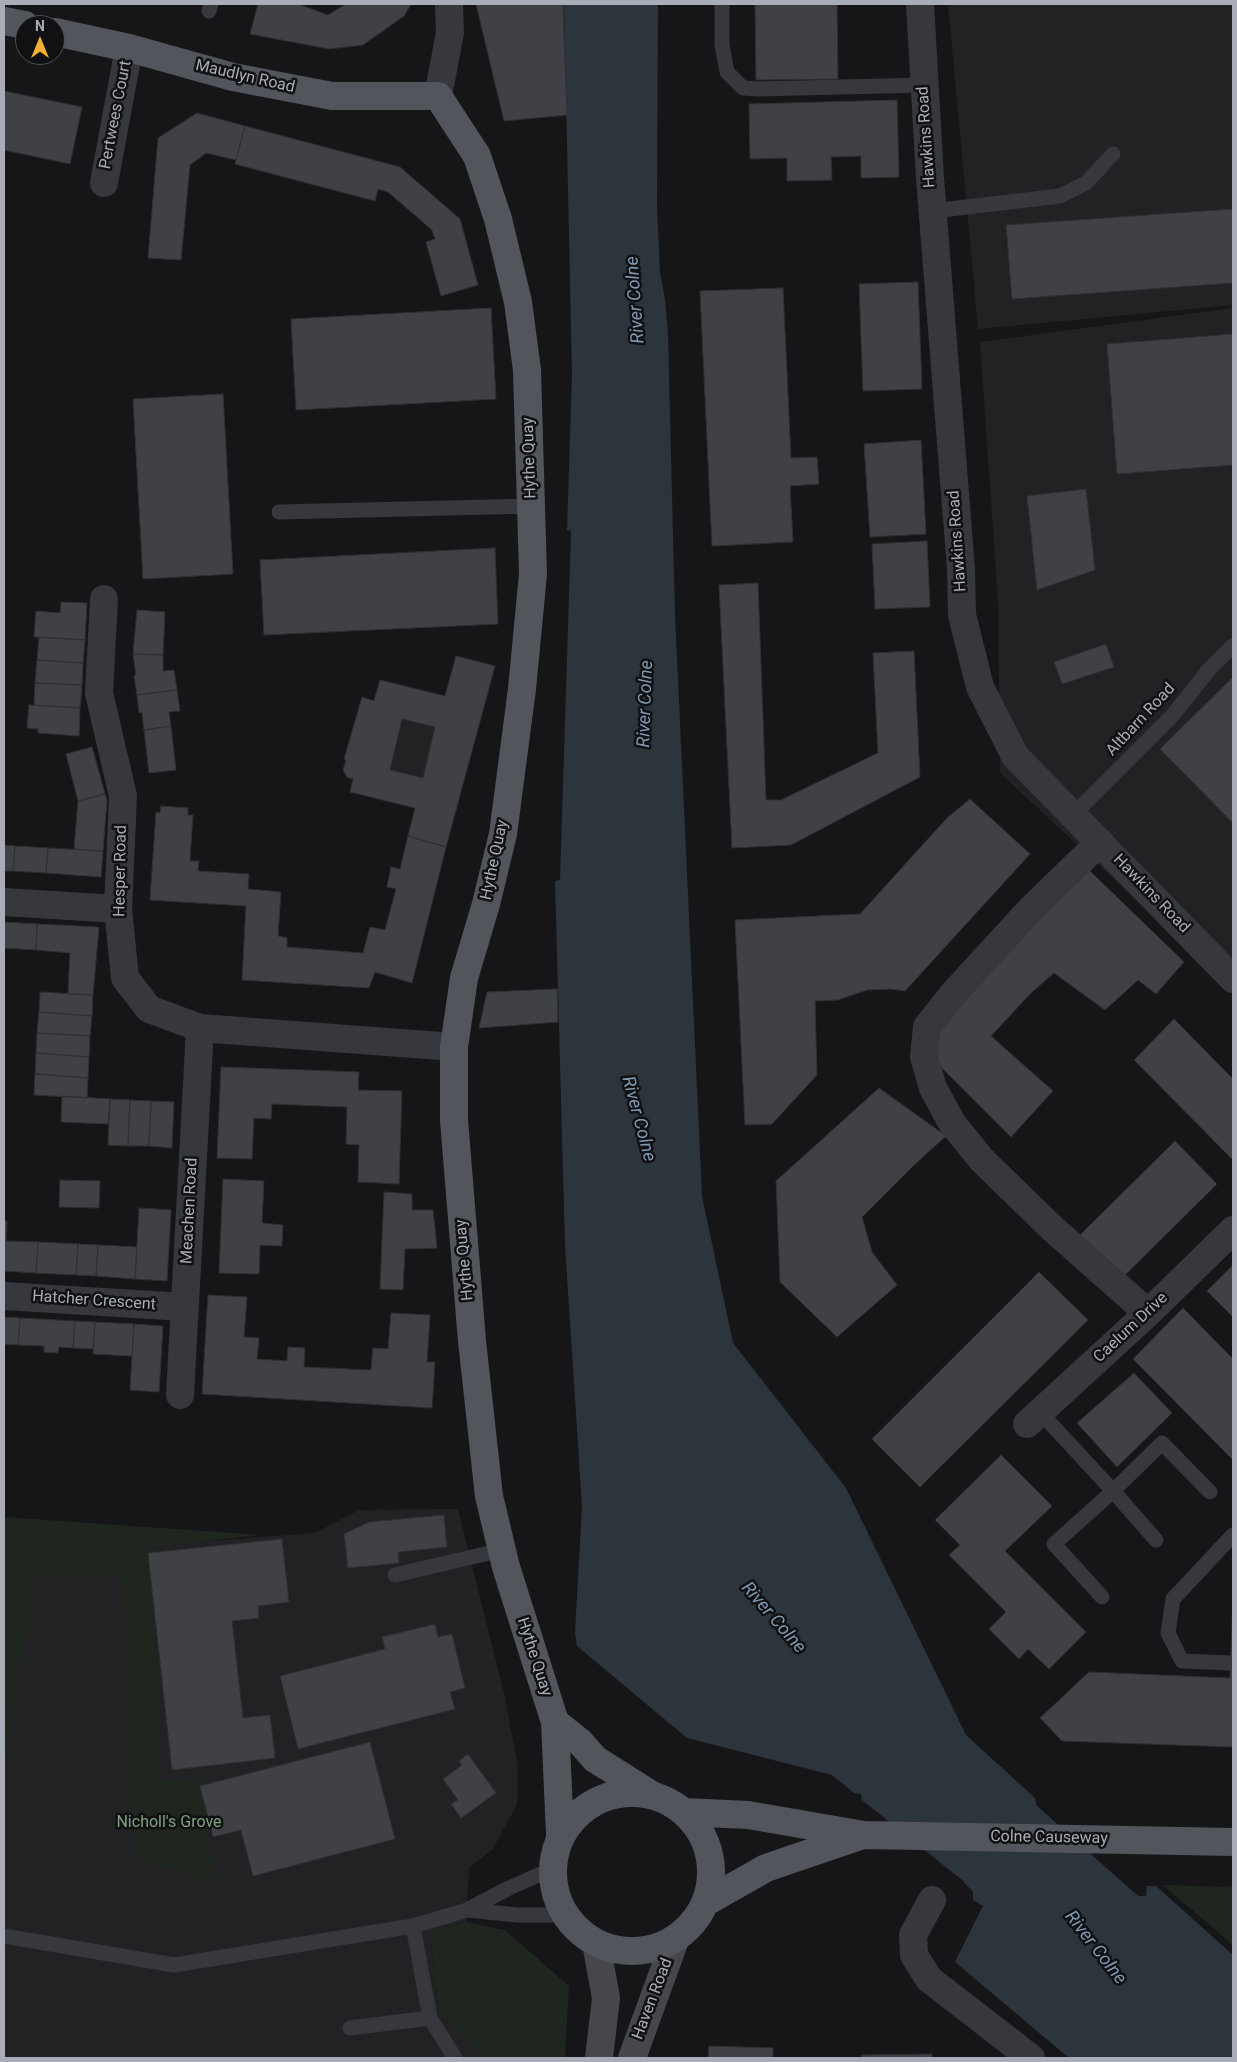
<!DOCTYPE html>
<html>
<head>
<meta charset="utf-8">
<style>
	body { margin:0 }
	#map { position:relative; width:1237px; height:2062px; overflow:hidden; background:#161618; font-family:Roboto,sans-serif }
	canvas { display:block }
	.frame { position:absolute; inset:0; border:5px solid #a8adb8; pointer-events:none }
	.north { position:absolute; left:15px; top:15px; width:50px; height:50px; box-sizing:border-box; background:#111113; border:1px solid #4d4f55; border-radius:50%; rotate:0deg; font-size:14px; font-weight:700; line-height:20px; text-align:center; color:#a8adb8 }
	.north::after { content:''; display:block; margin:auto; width:18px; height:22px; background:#f2b134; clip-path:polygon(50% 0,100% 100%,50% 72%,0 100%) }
</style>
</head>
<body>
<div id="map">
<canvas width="1237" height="2062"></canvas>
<div class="frame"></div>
<div class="north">N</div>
</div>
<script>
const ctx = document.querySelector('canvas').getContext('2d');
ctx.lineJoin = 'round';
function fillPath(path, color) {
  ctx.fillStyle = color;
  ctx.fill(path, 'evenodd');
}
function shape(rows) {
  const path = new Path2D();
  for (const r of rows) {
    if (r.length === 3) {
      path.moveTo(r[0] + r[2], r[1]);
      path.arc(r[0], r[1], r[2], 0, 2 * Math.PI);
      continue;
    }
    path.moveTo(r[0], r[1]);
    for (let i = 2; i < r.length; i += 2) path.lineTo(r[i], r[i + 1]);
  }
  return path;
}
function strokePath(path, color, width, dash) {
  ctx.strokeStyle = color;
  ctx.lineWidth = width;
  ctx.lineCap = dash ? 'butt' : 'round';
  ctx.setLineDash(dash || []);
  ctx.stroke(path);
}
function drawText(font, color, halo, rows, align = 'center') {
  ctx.font = font + ' Roboto,sans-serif';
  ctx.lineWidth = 5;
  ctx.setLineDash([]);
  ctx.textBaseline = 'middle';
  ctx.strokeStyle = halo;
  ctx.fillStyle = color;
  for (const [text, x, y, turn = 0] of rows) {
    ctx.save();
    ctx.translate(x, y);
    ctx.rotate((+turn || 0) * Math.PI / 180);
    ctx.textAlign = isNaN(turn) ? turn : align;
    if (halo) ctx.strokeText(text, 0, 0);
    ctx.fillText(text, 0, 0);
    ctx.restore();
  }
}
const built = shape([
	[948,4,1233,4,1233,305,978,329],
	[1233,308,1233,974,1225,982,1000,773,998,602,980,342],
	[402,719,435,727,423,778,390,770],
	[458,1509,505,1697,518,1768,517,1804,493,1849,469,1868,466,1922,430,1933,439,2013,474,2048,480,2058,4,2058,4,1695,35,1554,315,1533,359,1510]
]);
const green = shape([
	[4,1517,261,1535,152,1547,161,1781,200,1777,216,1884,135,1856,127,1786,122,1574,36,1575,6,1759,4,1759],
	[1163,1885,1233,1887,1233,1945],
	[466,1922,505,1930,569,1986,565,2058,480,2058,474,2048,439,2013,430,1933]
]);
const water = shape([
	[564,4,658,4,657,206,660,272,665,299,668,334,675,615,702,1196,733,1343,846,1488,966,1735,1035,1798,1036,1805,1138,1896,1146,1896,1147,1886,1156,1886,1233,1955,1233,2058,1069,2058,955,1962,983,1906,973,1900,973,1892,962,1880,862,1800,861,1794,854,1793,832,1775,687,1738,577,1646,575,1632,582,1506,565,1245,555,881,560,880,571,531,567,530,572,375]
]);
const building = shape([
	[258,4,298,4,328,15,346,4,411,4,404,16,363,45,329,49,250,34,258,4],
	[476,4,563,4,567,115,504,121,476,4],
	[755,4,837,4,838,79,756,80,755,4],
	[4,91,82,107,70,164,4,150,4,91],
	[897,100,899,177,861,178,861,156,831,157,832,180,787,181,787,158,750,159,749,104,897,100],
	[197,113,245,126,236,160,206,153,190,165,181,260,148,258,158,138,197,113],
	[245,126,400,167,460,219,478,285,441,296,426,242,435,239,432,230,388,192,378,189,375,201,235,164,245,126],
	[1233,209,1233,283,1012,299,1006,225,1233,209],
	[918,282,922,389,863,391,859,284,918,282],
	[783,288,791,458,817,457,819,484,790,486,793,542,712,546,700,291,783,288],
	[491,308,496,399,296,410,291,319,491,308],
	[1233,334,1233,465,1117,474,1107,344,1233,334],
	[223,394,233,574,143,579,133,399,223,394],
	[921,440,926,534,870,537,864,444,921,440],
	[1086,489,1095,570,1037,590,1027,496,1086,489],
	[927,541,930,607,875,609,872,544,927,541],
	[495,548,498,624,264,635,260,560,495,548],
	[758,583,766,800,781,800,878,753,873,653,914,651,920,777,791,845,732,848,719,585,758,583],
	[61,602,87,603,85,640,34,637,36,611,60,613,61,602],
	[137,610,165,612,163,655,133,654,137,610],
	[39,637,85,640,83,663,37,660,39,637],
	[1106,644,1114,667,1062,684,1054,662,1106,644],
	[133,654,163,655,163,671,174,670,177,690,137,695,134,676,136,675,133,654],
	[456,656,495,666,446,847,408,836,415,808,350,792,353,779,347,777,343,770,346,760,344,759,362,697,374,701,380,680,445,696,456,656],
	[402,719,435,727,423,778,390,770,402,719],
	[37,660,83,663,82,685,35,683,37,660],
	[1233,677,1233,823,1160,749,1233,677],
	[35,683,82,685,80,708,34,705,35,683],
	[177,690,180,711,169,712,171,726,144,730,142,712,139,713,137,695,177,690],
	[29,705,80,708,79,736,38,733,38,729,27,728,29,705],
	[171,726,176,770,149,773,144,730,171,726],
	[92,747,105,794,78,801,66,754,92,747],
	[105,794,107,800,103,851,74,849,78,801,105,794],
	[970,799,1030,854,905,991,891,989,867,990,838,1000,815,1001,817,1075,772,1124,745,1125,735,920,860,914,947,818,970,799],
	[161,806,188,808,188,815,193,815,190,861,199,861,198,871,249,874,248,889,281,892,278,936,287,938,287,947,363,953,370,927,385,930,396,889,387,887,391,867,400,869,408,836,446,847,412,983,375,972,369,988,242,980,246,906,150,900,156,812,160,813,161,806],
	[4,845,15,846,13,871,4,871,4,845],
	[15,846,48,848,46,873,13,871,15,846],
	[48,848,103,851,101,877,46,873,48,848],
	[1089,870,1184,962,1156,994,1138,980,1105,1010,1054,973,1031,993,991,1036,1053,1091,1011,1137,920,1046,996,957,1089,870],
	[4,922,37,924,36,950,4,948,4,922],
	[37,924,99,927,93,995,68,994,70,953,36,950,37,924],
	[557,989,558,1022,479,1028,487,992,557,989],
	[40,992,93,995,92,1016,39,1012,40,992],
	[39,1012,92,1016,90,1036,37,1033,39,1012],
	[1174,1019,1233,1079,1233,1160,1134,1060,1174,1019],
	[37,1033,90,1036,89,1057,36,1053,37,1033],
	[36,1053,89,1057,88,1078,35,1074,36,1053],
	[221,1067,359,1072,358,1090,402,1091,399,1184,358,1182,359,1145,346,1144,347,1107,272,1104,271,1119,254,1118,252,1159,217,1158,221,1067],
	[35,1074,88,1078,87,1098,34,1095,35,1074],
	[879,1088,946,1136,913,1166,862,1217,872,1252,897,1285,837,1337,780,1282,776,1181,879,1088],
	[62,1096,110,1099,108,1124,61,1122,62,1096],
	[110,1099,130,1100,128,1146,108,1145,110,1099],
	[130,1100,151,1101,149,1146,128,1146,130,1100],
	[151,1101,174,1102,172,1148,149,1146,151,1101],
	[1175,1141,1217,1184,1116,1284,1073,1242,1175,1141],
	[223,1179,264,1181,262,1223,283,1225,282,1246,260,1245,259,1274,219,1273,223,1179],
	[60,1180,100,1181,99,1208,59,1207,60,1180],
	[384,1192,412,1194,412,1210,433,1210,437,1248,405,1249,403,1290,380,1289,384,1192],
	[139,1208,171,1210,167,1281,135,1279,139,1208],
	[4,1221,7,1221,6,1241,38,1242,36,1273,4,1271,4,1221],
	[38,1242,78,1244,76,1275,36,1273,38,1242],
	[78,1244,98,1245,96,1276,76,1275,78,1244],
	[98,1245,137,1247,135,1279,96,1276,98,1245],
	[1233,1265,1233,1317,1207,1291,1233,1265],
	[1039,1272,1088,1320,920,1487,872,1439,1039,1272],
	[208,1295,247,1297,244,1337,259,1338,257,1359,287,1361,288,1347,305,1348,304,1367,371,1370,373,1348,388,1349,391,1313,430,1315,427,1362,435,1362,432,1408,202,1394,208,1295],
	[1183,1308,1233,1359,1233,1460,1133,1359,1183,1308],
	[4,1317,20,1318,18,1345,4,1344,4,1317],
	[20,1318,75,1321,73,1348,59,1347,58,1353,44,1352,44,1346,18,1345,20,1318],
	[75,1321,95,1322,93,1349,73,1348,75,1321],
	[95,1322,134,1324,132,1356,93,1354,95,1322],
	[134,1324,163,1326,159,1392,130,1390,134,1324],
	[1134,1373,1172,1413,1117,1467,1077,1423,1134,1373],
	[1001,1455,1052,1506,1005,1551,1086,1632,1049,1669,1028,1649,1019,1659,989,1629,1006,1612,949,1555,960,1545,935,1520,1001,1455],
	[444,1515,447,1547,398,1552,399,1563,348,1568,344,1534,369,1522,444,1515],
	[282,1539,289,1602,258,1606,259,1618,232,1621,243,1718,270,1715,275,1758,172,1770,148,1553,282,1539],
	[1233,1595,1233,1747,1062,1741,1040,1718,1089,1672,1230,1678,1233,1595],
	[435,1624,438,1637,452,1634,465,1688,450,1692,455,1709,298,1749,280,1676,385,1649,382,1637,435,1624],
	[370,1742,395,1839,253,1876,241,1830,213,1837,200,1786,370,1742],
	[468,1754,496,1793,461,1818,451,1804,458,1800,443,1779,462,1765,459,1761,468,1754],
	[709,2046,773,2048,773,2058,708,2058,709,2046],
	[932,2054,932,2058,861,2058,861,2055,932,2054]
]);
const lane = shape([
	[722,4,722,45,727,72,743,88,758,89,924,85],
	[209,11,211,4],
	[933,211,1060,196,1086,183,1113,154],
	[279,512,532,506],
	[1072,816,1173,715,1211,667,1233,646],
	[1040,1412,1113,1491,1162,1443,1210,1492],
	[395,1575,502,1550],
	[1102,1597,1054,1544,1113,1491,1156,1540],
	[1231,1663,1182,1661,1168,1633,1173,1599,1233,1535],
	[467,1910,518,1915,565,1915],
	[413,1926,430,2018,455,2058],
	[4,1936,174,1965,413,1926,467,1910,509,1888,552,1869],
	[350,2028,430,2018]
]);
const street = shape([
	[920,4,930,178,961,569,962,615,980,687,1015,756,1233,979],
	[438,96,450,33,449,4],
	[104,183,129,48],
	[104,599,99,693,123,796,118,909,125,978,149,1009,200,1028,454,1047],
	[1100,842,1031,909,953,994,927,1027,924,1057,933,1088,952,1123,982,1160,1053,1229,1148,1313],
	[4,902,118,909],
	[4,1296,185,1307],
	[180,1395,200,1028],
	[1027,1424,1148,1313,1233,1230],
	[932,1900,913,1935,914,1955,929,1979,1031,2058]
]);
const secondary = shape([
	[596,1943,606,1998,599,2058],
	[632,2058,675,1940]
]);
const primary = shape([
	[4,21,25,25],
	[55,32,129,48,233,77,332,96,438,96,477,156,498,219,518,302,527,370,533,574,522,689,503,834,486,904,464,978,454,1047,454,1120,472,1341,489,1496,506,1567,555,1722,560,1834],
	[555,1722,580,1742,595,1759,652,1795],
	[632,1872,79],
	[684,1812,748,1815,864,1835,1233,1842],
	[706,1902,766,1868,860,1836]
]);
const streetNames = [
	["Maudlyn Road",245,77,13],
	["Pertwees Court",116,115,-79],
	["Hawkins Road",927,137,-94],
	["Hythe Quay",530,458,-92],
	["Hawkins Road",958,541,-94],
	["Altbarn Road",1141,720,-47],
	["Hythe Quay",495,860,-78],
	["Hesper Road",121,871,-89],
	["Hawkins Road",1151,894,46],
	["Meachen Road",190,1211,-87],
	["Hythe Quay",465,1260,-95],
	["Hatcher Crescent",94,1301,4],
	["Caelum Drive",1131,1328,-43],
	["Hythe Quay",534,1657,72],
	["Colne Causeway",1049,1838,1],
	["Haven Road",653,1999,-69]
];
const parkNames = [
	["Nicholl's Grove",169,1823]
];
const waterNames = [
	["River Colne",636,300,-94],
	["River Colne",646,704,-88],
	["River Colne",638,1119,75],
	["River Colne",773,1618,49],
	["River Colne",1095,1948,52]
];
fillPath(built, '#222225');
fillPath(green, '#1e261f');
fillPath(water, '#2c353c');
fillPath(building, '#404145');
strokePath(building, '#303034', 1);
strokePath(lane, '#37383d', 15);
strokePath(street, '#37383d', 28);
strokePath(secondary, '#45474d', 28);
strokePath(primary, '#53555c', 28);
drawText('16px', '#a8adb8', '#111113', streetNames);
drawText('16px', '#7fa381', '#111113', parkNames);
drawText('italic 18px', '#7f9bb3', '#111113', waterNames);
</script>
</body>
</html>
